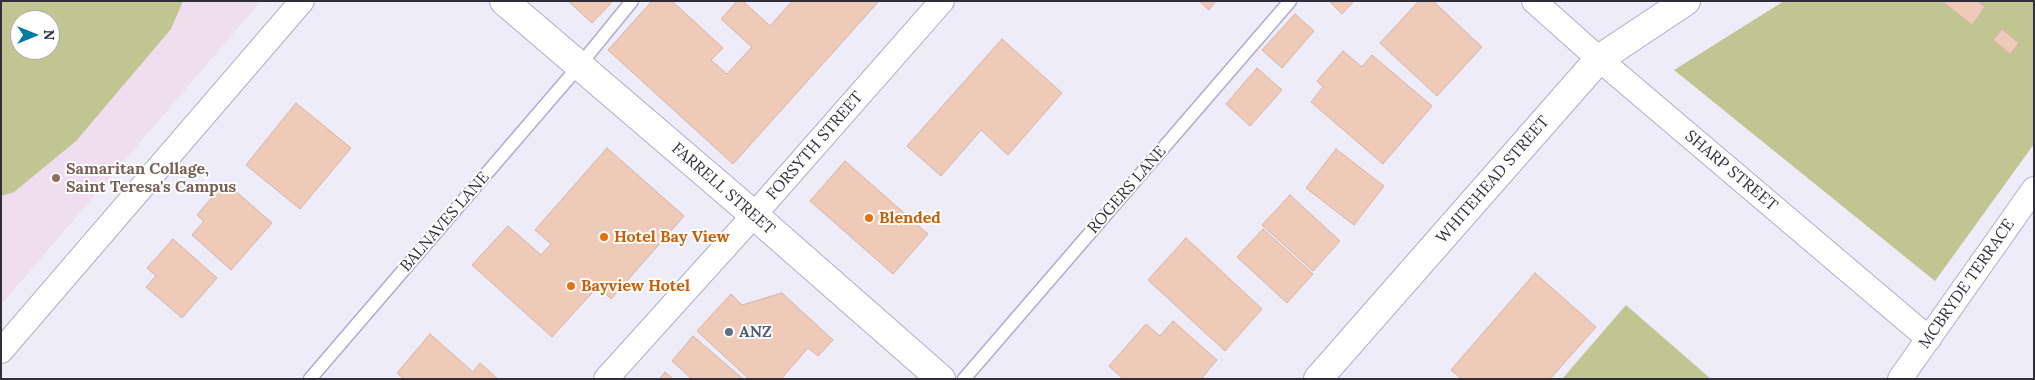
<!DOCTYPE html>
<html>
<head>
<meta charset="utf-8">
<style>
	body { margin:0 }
	#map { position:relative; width:2035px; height:380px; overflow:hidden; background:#efecfa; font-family:Lora,serif }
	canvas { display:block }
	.frame { position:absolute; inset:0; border:2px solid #312e3b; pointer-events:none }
	.north { position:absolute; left:10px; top:10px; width:50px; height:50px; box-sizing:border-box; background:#fff; border:1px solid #adabb1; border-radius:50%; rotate:90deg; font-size:14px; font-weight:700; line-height:20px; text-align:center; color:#312e3b }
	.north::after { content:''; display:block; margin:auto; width:18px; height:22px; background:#027aa2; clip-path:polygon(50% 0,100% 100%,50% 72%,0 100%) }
</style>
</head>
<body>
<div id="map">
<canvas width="2035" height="380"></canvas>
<div class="frame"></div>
<div class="north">N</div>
</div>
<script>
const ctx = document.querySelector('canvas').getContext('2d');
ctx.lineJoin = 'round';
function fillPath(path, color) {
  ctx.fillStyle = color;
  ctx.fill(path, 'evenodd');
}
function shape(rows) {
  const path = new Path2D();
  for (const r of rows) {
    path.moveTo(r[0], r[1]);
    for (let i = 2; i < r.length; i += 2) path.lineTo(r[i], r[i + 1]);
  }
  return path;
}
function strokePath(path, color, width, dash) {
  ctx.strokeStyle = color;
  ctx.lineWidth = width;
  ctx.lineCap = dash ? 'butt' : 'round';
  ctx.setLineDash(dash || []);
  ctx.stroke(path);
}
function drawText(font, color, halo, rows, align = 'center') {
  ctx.font = font + ' Lora,serif';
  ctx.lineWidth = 4;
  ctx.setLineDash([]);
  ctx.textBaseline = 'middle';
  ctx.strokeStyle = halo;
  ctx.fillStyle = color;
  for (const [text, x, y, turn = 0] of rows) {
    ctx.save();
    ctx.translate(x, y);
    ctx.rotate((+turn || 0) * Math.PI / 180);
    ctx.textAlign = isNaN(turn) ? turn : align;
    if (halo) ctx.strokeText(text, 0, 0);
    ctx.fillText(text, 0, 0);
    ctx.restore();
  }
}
const education = shape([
	[1,1,261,1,1,305],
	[20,20,50,20,50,50,20,50]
]);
const green = shape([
	[1,1,183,1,171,29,76,141,14,192,1,196],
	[20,20,50,20,50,50,20,50],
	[1784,1,2034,1,2034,144,1935,281,1674,70],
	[1626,305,1711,379,1562,379]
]);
const building = shape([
	[568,1,613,1,592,23,568,1],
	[652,1,672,1,723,48,711,60,727,74,752,47,721,19,737,1,743,1,770,26,792,1,879,1,733,164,608,50,652,1],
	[1199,1,1216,1,1209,10,1199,1],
	[1329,1,1354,1,1342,14,1329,1],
	[1419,1,1433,1,1482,47,1437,96,1380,43,1419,1],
	[1942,1,1978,1,1985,7,1972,25,1942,1],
	[1295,14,1314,31,1282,68,1262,50,1295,14],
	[2002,29,2019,43,2010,54,1993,40,2002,29],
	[1002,39,1062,93,1008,155,981,130,941,176,907,146,1002,39],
	[1343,51,1362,67,1372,55,1432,106,1383,164,1311,102,1323,87,1317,81,1343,51],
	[1257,68,1282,90,1250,126,1226,104,1257,68],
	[296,103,351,148,300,209,246,165,296,103],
	[607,148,684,216,611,299,598,286,552,337,472,265,508,226,541,255,551,244,535,230,607,148],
	[1336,149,1384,186,1354,225,1306,188,1336,149],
	[845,161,928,234,893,274,810,201,845,161],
	[225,182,272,223,231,270,192,235,204,221,197,215,225,182],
	[1290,195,1340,241,1313,271,1262,225,1290,195],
	[1263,229,1313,274,1287,303,1237,257,1263,229],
	[1186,238,1262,309,1225,351,1148,280,1186,238],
	[173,239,217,278,182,318,146,287,156,276,147,268,173,239],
	[1535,273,1596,327,1550,379,1462,379,1451,370,1535,273],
	[782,293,833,340,818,356,808,348,781,379,749,379,697,331,731,294,742,305,782,293],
	[1173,321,1217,360,1201,379,1123,379,1109,366,1146,324,1160,336,1173,321],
	[430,334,473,372,480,363,498,379,404,379,397,373,430,334],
	[693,336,743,379,692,379,672,361,693,336],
	[665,372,673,379,659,379,665,372]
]);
const lane = shape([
	[310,379,579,66,632,1],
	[964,379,1290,1]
]);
const street = shape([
	[1534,1,1599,59,1929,339],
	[1,351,302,1],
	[606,379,754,215,942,1],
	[1900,379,2034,189]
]);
const secondary = shape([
	[504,1,754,215,941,379],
	[1318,379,1599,59,1686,1]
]);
const markers = [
	[56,178,5,"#8d6e63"],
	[869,218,5,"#e8710a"],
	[604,237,5,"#e8710a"],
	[571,286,5,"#e8710a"],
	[729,332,5,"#5c6f8a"]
];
const streetNames = [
	["FORSYTH STREET",815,146,-49],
	["SHARP STREET",1731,171,40],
	["WHITEHEAD STREET",1493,180,-49],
	["FARRELL STREET",723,189,41],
	["ROGERS LANE",1127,190,-49],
	["BALNAVES LANE",445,222,-49],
	["MCBRYDE TERRACE",1967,284,-55]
];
const educationNames = [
	["Samaritan Collage,",66,169],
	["Saint Teresa's Campus",66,187]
];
const foodNames = [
	["Blended",879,218],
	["Hotel Bay View",614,237],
	["Bayview Hotel",581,286]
];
const serviceNames = [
	["ANZ",739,332]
];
fillPath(education, '#efdef0');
fillPath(green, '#c0c592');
fillPath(building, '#efcab9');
strokePath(building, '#d6b2a2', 1);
strokePath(lane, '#b2aacc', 15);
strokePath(street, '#b2aacc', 26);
strokePath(secondary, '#b2aacc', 30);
strokePath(lane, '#fff', 12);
strokePath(street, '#fff', 24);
strokePath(secondary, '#fff', 28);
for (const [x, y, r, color] of markers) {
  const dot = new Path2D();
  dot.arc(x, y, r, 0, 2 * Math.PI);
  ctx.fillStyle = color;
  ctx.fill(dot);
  strokePath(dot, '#fff', 2);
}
drawText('16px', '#312e3b', '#fff', streetNames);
drawText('bold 16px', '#785e54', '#fff', educationNames, 'left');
drawText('bold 16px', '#c56008', '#fff', foodNames, 'left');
drawText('bold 16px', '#4e5e75', '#fff', serviceNames, 'left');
</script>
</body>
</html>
